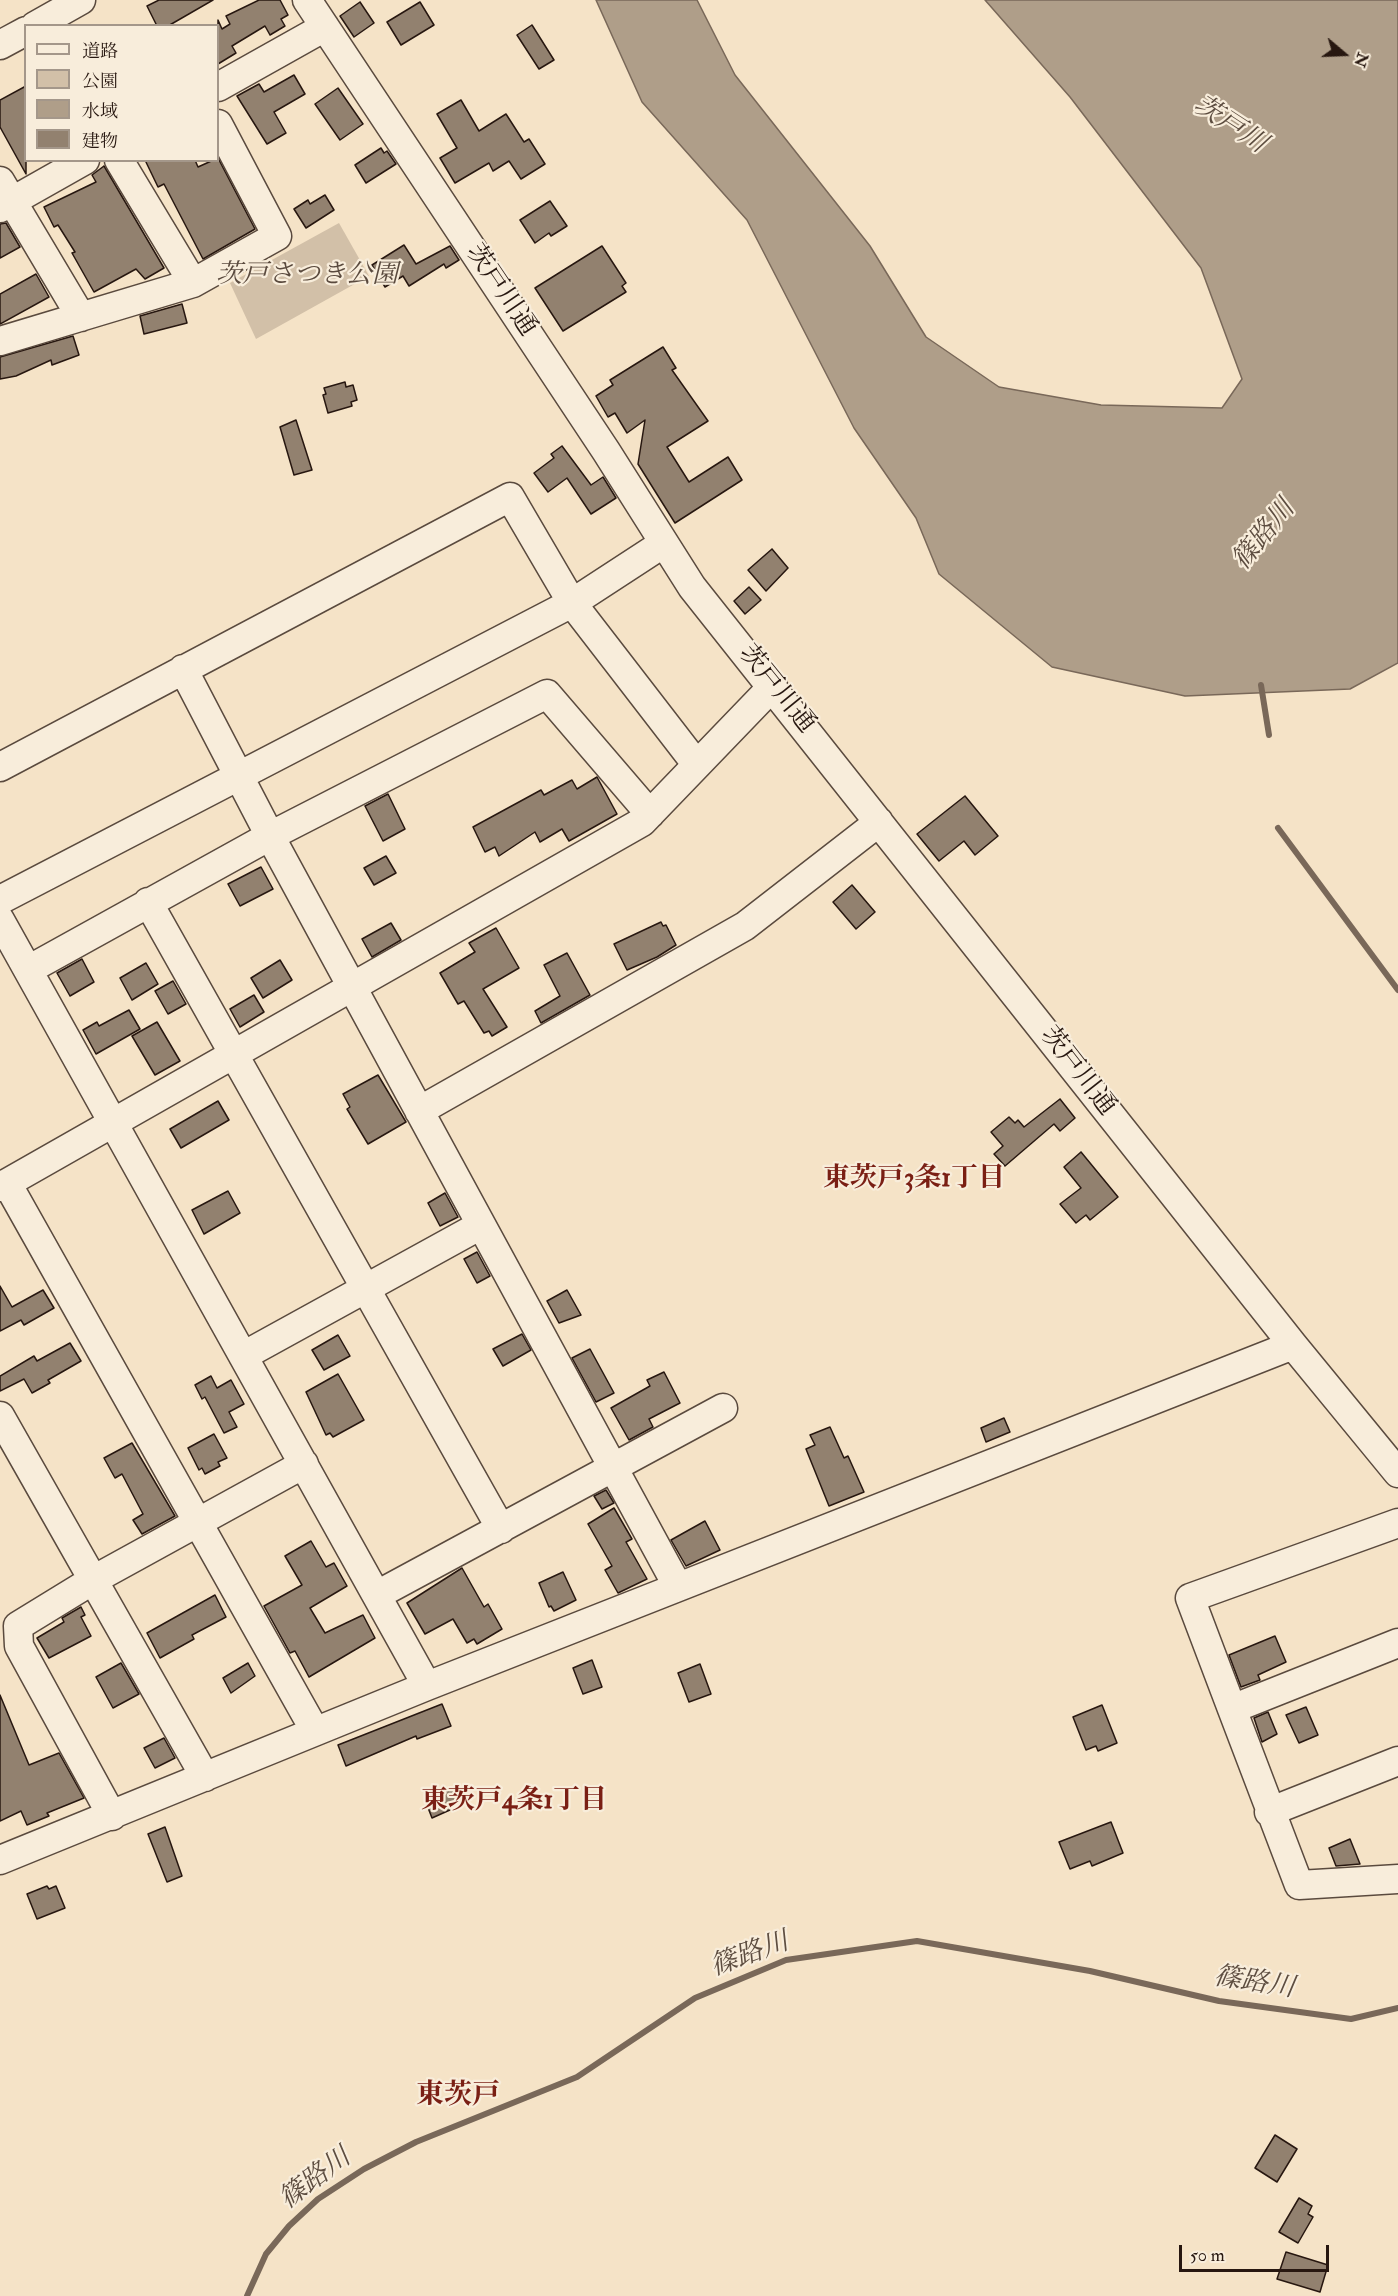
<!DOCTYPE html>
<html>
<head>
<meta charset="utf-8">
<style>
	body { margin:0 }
	#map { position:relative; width:1398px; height:2296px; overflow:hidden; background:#f5e3c7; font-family:"IM FELL Double Pica","Noto Serif JP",serif }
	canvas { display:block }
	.legend { position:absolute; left:24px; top:24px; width:195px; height:138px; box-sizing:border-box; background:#f8eddb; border:2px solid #a4978a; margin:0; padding:8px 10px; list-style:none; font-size:18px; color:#271710 }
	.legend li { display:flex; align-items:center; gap:12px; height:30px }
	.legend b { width:30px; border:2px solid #a4978a }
	.north { position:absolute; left:1314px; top:24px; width:60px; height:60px; -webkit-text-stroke:4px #f8eddb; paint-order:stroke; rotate:109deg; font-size:16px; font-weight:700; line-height:24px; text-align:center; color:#271710 }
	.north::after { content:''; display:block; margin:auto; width:21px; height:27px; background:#271710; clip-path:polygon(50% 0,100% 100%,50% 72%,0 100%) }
	.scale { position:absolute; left:1179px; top:2245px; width:150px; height:27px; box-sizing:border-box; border:3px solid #271710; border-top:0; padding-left:8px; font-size:18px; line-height:21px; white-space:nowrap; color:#271710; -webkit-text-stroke:4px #f8eddb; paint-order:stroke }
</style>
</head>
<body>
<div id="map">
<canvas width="1398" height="2296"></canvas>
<ul class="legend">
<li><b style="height:8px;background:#f8eddb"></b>道路</li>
<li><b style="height:16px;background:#d2c0a8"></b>公園</li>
<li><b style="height:16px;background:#af9e89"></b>水域</li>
<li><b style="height:16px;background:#92816f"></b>建物</li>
</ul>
<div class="north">N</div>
<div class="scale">50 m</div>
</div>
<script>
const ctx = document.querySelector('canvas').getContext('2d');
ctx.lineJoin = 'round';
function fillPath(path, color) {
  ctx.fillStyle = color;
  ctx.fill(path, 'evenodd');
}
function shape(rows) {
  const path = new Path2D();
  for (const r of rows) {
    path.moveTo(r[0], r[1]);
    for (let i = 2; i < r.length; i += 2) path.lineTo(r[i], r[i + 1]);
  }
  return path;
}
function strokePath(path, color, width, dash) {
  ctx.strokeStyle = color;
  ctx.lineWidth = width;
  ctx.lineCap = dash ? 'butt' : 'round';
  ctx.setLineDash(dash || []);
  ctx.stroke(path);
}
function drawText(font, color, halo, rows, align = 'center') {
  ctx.font = font + ' "IM FELL Double Pica","Noto Serif JP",serif';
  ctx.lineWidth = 4.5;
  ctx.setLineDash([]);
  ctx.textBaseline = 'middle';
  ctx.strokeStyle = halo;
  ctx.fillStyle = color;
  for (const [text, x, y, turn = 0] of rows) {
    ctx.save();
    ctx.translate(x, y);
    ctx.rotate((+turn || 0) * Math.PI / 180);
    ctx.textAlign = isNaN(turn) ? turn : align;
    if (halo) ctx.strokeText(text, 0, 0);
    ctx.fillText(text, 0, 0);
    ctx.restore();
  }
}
const green = shape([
	[339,223,369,276,256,339,230,283]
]);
const water = shape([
	[596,0,697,0,735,75,870,246,926,337,999,387,1101,405,1222,408,1242,379,1201,268,1070,97,985,0,1398,0,1398,663,1350,689,1185,696,1052,667,939,574,916,518,854,428,747,220,642,102,596,0]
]);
const stream = shape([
	[1261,685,1269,735],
	[1278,828,1398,990],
	[247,2296,266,2254,289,2226,318,2199,364,2169,416,2142,577,2077,695,1998,786,1960,917,1941,1090,1971,1219,2001,1351,2019,1398,2008]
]);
const building = shape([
	[159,0,213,0,168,26,157,26,147,6,159,0],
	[259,0,280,0,288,15,281,19,285,26,270,35,265,26,232,46,236,53,218,64,218,20,222,29,230,24,226,16,259,0],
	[360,2,374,23,354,37,340,16,360,2],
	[420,2,434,25,401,45,387,22,420,2],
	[532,25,554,60,539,69,517,35,532,25],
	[294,75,305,94,274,112,286,133,267,144,237,96,259,84,264,92,294,75],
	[26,86,26,174,0,127,0,100,26,86],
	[338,88,363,124,340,140,315,104,338,88],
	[461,100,479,131,506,114,524,142,529,139,545,164,521,179,509,161,493,171,489,163,455,183,440,158,457,148,437,114,461,100],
	[381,148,384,153,387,151,396,164,366,183,355,165,381,148],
	[218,158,255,229,203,259,164,184,158,187,145,160,195,160,198,167,218,158],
	[104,166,164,268,145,279,136,269,94,292,72,253,75,252,58,225,54,227,44,207,96,182,92,175,104,166],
	[325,195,334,210,306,228,294,209,308,200,310,204,325,195],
	[550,201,567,226,551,236,549,233,535,243,520,220,550,201],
	[6,223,20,247,0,258,0,224,6,223],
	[404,245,416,264,450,246,459,260,446,268,444,264,409,286,403,276,385,287,372,265,404,245],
	[602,246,626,283,622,286,626,292,563,331,535,288,602,246],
	[36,274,49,297,0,324,0,294,36,274],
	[182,304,187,323,144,334,140,316,182,304],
	[73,336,79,355,52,365,51,360,16,376,0,379,0,357,73,336],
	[663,347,676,368,672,370,708,421,667,447,689,482,728,457,742,480,675,523,638,464,645,420,627,433,615,413,608,417,596,396,613,385,610,380,663,347],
	[345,382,346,387,353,385,357,400,351,402,352,406,328,413,323,395,326,394,324,388,345,382],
	[296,420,312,470,294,475,280,427,296,420],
	[562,446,591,485,603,477,616,498,591,514,567,478,548,492,534,473,554,458,551,454,562,446],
	[772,549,788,568,766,591,748,570,772,549],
	[749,587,761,600,745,614,734,601,749,587],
	[597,777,617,814,569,841,562,829,540,842,535,832,499,856,495,847,485,852,473,827,541,790,544,795,572,780,577,789,597,777],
	[388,794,405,829,383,841,365,806,388,794],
	[965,796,998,836,975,855,964,841,939,861,917,834,965,796],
	[386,856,396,873,374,885,364,868,386,856],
	[261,867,273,889,240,906,228,884,261,867],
	[852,885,875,912,856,929,833,902,852,885],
	[661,922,663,926,666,925,676,945,657,957,627,970,614,944,661,922],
	[391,923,401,940,372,957,362,939,391,923],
	[496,928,519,968,483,989,507,1027,492,1036,489,1031,484,1033,464,1001,458,1004,440,973,475,952,469,943,496,928],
	[567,953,590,995,541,1023,535,1011,560,996,544,965,567,953],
	[82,959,94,982,70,996,57,973,82,959],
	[280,960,292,980,263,998,251,978,280,960],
	[146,963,158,984,132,1000,120,978,146,963],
	[173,981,186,1004,168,1014,155,991,173,981],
	[254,995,264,1012,240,1027,230,1009,254,995],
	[129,1010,140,1029,96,1054,83,1030,97,1022,99,1026,129,1010],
	[157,1022,180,1061,155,1075,132,1036,157,1022],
	[378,1075,406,1122,368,1144,347,1109,350,1107,343,1094,378,1075],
	[1060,1099,1075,1118,1060,1131,1054,1124,1005,1166,994,1154,1003,1146,991,1132,1009,1117,1015,1123,1018,1120,1024,1127,1060,1099],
	[218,1101,229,1120,181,1148,170,1129,218,1101],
	[1081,1152,1118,1197,1090,1220,1086,1215,1076,1223,1060,1204,1081,1188,1064,1167,1081,1152],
	[228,1191,240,1213,204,1234,192,1210,228,1191],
	[445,1193,458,1217,440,1226,428,1203,445,1193],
	[477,1252,490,1276,477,1283,464,1259,477,1252],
	[0,1286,12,1307,43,1290,54,1308,24,1325,21,1320,0,1331,0,1286],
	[567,1290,581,1315,559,1323,547,1301,567,1290],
	[522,1334,531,1350,503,1366,493,1349,522,1334],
	[338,1335,350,1356,324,1370,312,1350,338,1335],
	[70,1343,81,1361,48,1380,50,1383,32,1393,24,1379,0,1391,0,1376,34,1356,37,1361,70,1343],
	[590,1349,614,1393,596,1402,572,1358,590,1349],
	[664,1372,680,1403,649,1419,653,1427,629,1440,611,1408,650,1386,647,1380,664,1372],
	[338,1374,364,1420,333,1437,330,1433,326,1435,306,1392,338,1374],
	[211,1376,217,1388,231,1380,244,1404,229,1412,237,1427,224,1433,205,1397,202,1399,195,1385,211,1376],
	[1004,1418,1010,1432,986,1442,981,1428,1004,1418],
	[830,1427,844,1458,848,1456,864,1492,829,1506,806,1449,815,1445,810,1435,830,1427],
	[214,1434,227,1458,218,1462,220,1466,205,1474,202,1468,199,1470,188,1448,214,1434],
	[132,1443,175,1516,142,1534,133,1520,143,1514,122,1474,115,1478,104,1458,132,1443],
	[606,1490,614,1503,602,1509,594,1496,606,1490],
	[614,1508,632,1539,626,1542,647,1579,618,1593,605,1570,612,1566,588,1524,614,1508],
	[705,1521,720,1550,686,1566,671,1540,705,1521],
	[311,1541,326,1567,334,1563,347,1586,310,1608,325,1633,363,1615,375,1638,309,1677,295,1651,290,1653,264,1606,302,1585,285,1556,311,1541],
	[462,1568,484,1607,488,1604,502,1629,477,1644,474,1639,467,1643,453,1619,425,1634,407,1603,462,1568],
	[563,1572,576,1600,554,1611,551,1606,549,1607,539,1583,563,1572],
	[215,1595,226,1617,192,1635,194,1639,160,1658,147,1633,215,1595],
	[81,1607,85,1615,81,1617,91,1636,49,1658,37,1638,64,1622,62,1618,81,1607],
	[1275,1636,1286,1662,1258,1675,1260,1680,1241,1687,1229,1655,1275,1636],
	[592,1660,602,1687,583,1694,573,1668,592,1660],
	[121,1663,139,1694,113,1708,96,1677,121,1663],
	[248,1663,255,1676,231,1693,223,1678,248,1663],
	[700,1664,711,1694,689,1702,678,1673,700,1664],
	[0,1695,29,1765,59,1753,84,1798,47,1813,49,1816,27,1825,21,1811,0,1821,0,1695],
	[442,1704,451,1726,417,1739,416,1736,346,1766,338,1745,442,1704],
	[1102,1705,1117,1743,1098,1751,1096,1746,1086,1750,1073,1717,1102,1705],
	[1306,1707,1318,1735,1299,1743,1286,1715,1306,1707],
	[1268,1712,1277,1734,1262,1742,1254,1718,1268,1712],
	[164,1738,175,1758,155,1768,144,1748,164,1738],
	[454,1788,461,1805,432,1818,425,1800,454,1788],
	[1111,1822,1123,1853,1092,1866,1090,1861,1070,1869,1059,1842,1111,1822],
	[165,1827,182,1876,167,1882,148,1834,165,1827],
	[1350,1839,1360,1864,1336,1866,1329,1848,1350,1839],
	[47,1886,49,1889,56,1886,65,1908,37,1919,27,1894,47,1886],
	[1275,2135,1297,2149,1277,2182,1255,2168,1275,2135],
	[1299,2198,1312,2206,1308,2214,1313,2217,1298,2243,1279,2232,1299,2198],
	[1286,2252,1328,2265,1320,2292,1277,2279,1286,2252]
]);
const minor = shape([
	[307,0,606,451,692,587,1293,1345,1398,1473],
	[35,26,81,0],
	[0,45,26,31],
	[218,87,325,27],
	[119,160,193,283],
	[0,181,81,317],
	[0,208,85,160],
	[0,341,193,283,277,236,218,124],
	[183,669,270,836,678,1587],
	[0,767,510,497,572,603,697,765],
	[0,900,572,603,664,543],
	[148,902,501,1529],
	[0,920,427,1686],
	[28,970,270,836,547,694,650,814],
	[419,1111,745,926,879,822],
	[7,1183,315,1731],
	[0,1187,642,822,773,686],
	[243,1356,481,1225],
	[0,1416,205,1777],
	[377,1595,723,1408],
	[1398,1643,1232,1709,1299,1885,1398,1879],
	[1232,1709,1190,1598,1398,1523],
	[1269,1812,1398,1761],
	[112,1816,19,1646,18,1626,93,1580,304,1464],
	[0,1860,427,1686,1293,1345]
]);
const parkNames = [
	["茨戸さつき公園",307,276]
];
const streetNames = [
	["茨戸川通",500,291,56],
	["茨戸川通",776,690,51],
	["茨戸川通",1077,1072,52]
];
const waterNames = [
	["茨戸川",1229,126,33],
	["篠路川",1265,536,-51],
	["篠路川",750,1956,-20],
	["篠路川",1254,1984,9],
	["篠路川",316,2180,-37]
];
const neighbourhoodNames = [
	["東茨戸3条1丁目",914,1180],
	["東茨戸4条1丁目",514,1802]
];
const quarterNames = [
	["東茨戸",458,2097]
];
fillPath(green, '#d2c0a8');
fillPath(water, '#af9e89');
strokePath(water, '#796859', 1.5);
strokePath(stream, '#796859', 6);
fillPath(building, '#92816f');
strokePath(building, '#271710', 1.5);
strokePath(minor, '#5a4a3e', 31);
strokePath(minor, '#f8eddb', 28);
drawText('italic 26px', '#5a4a3e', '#f8eddb', parkNames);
drawText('26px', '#271710', '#f8eddb', streetNames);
drawText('italic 27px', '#5d4d40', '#f8eddb', waterNames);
drawText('bold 27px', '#7a1f14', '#f8eddb', neighbourhoodNames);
drawText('bold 28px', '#7a1f14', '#f8eddb', quarterNames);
</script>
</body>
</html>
